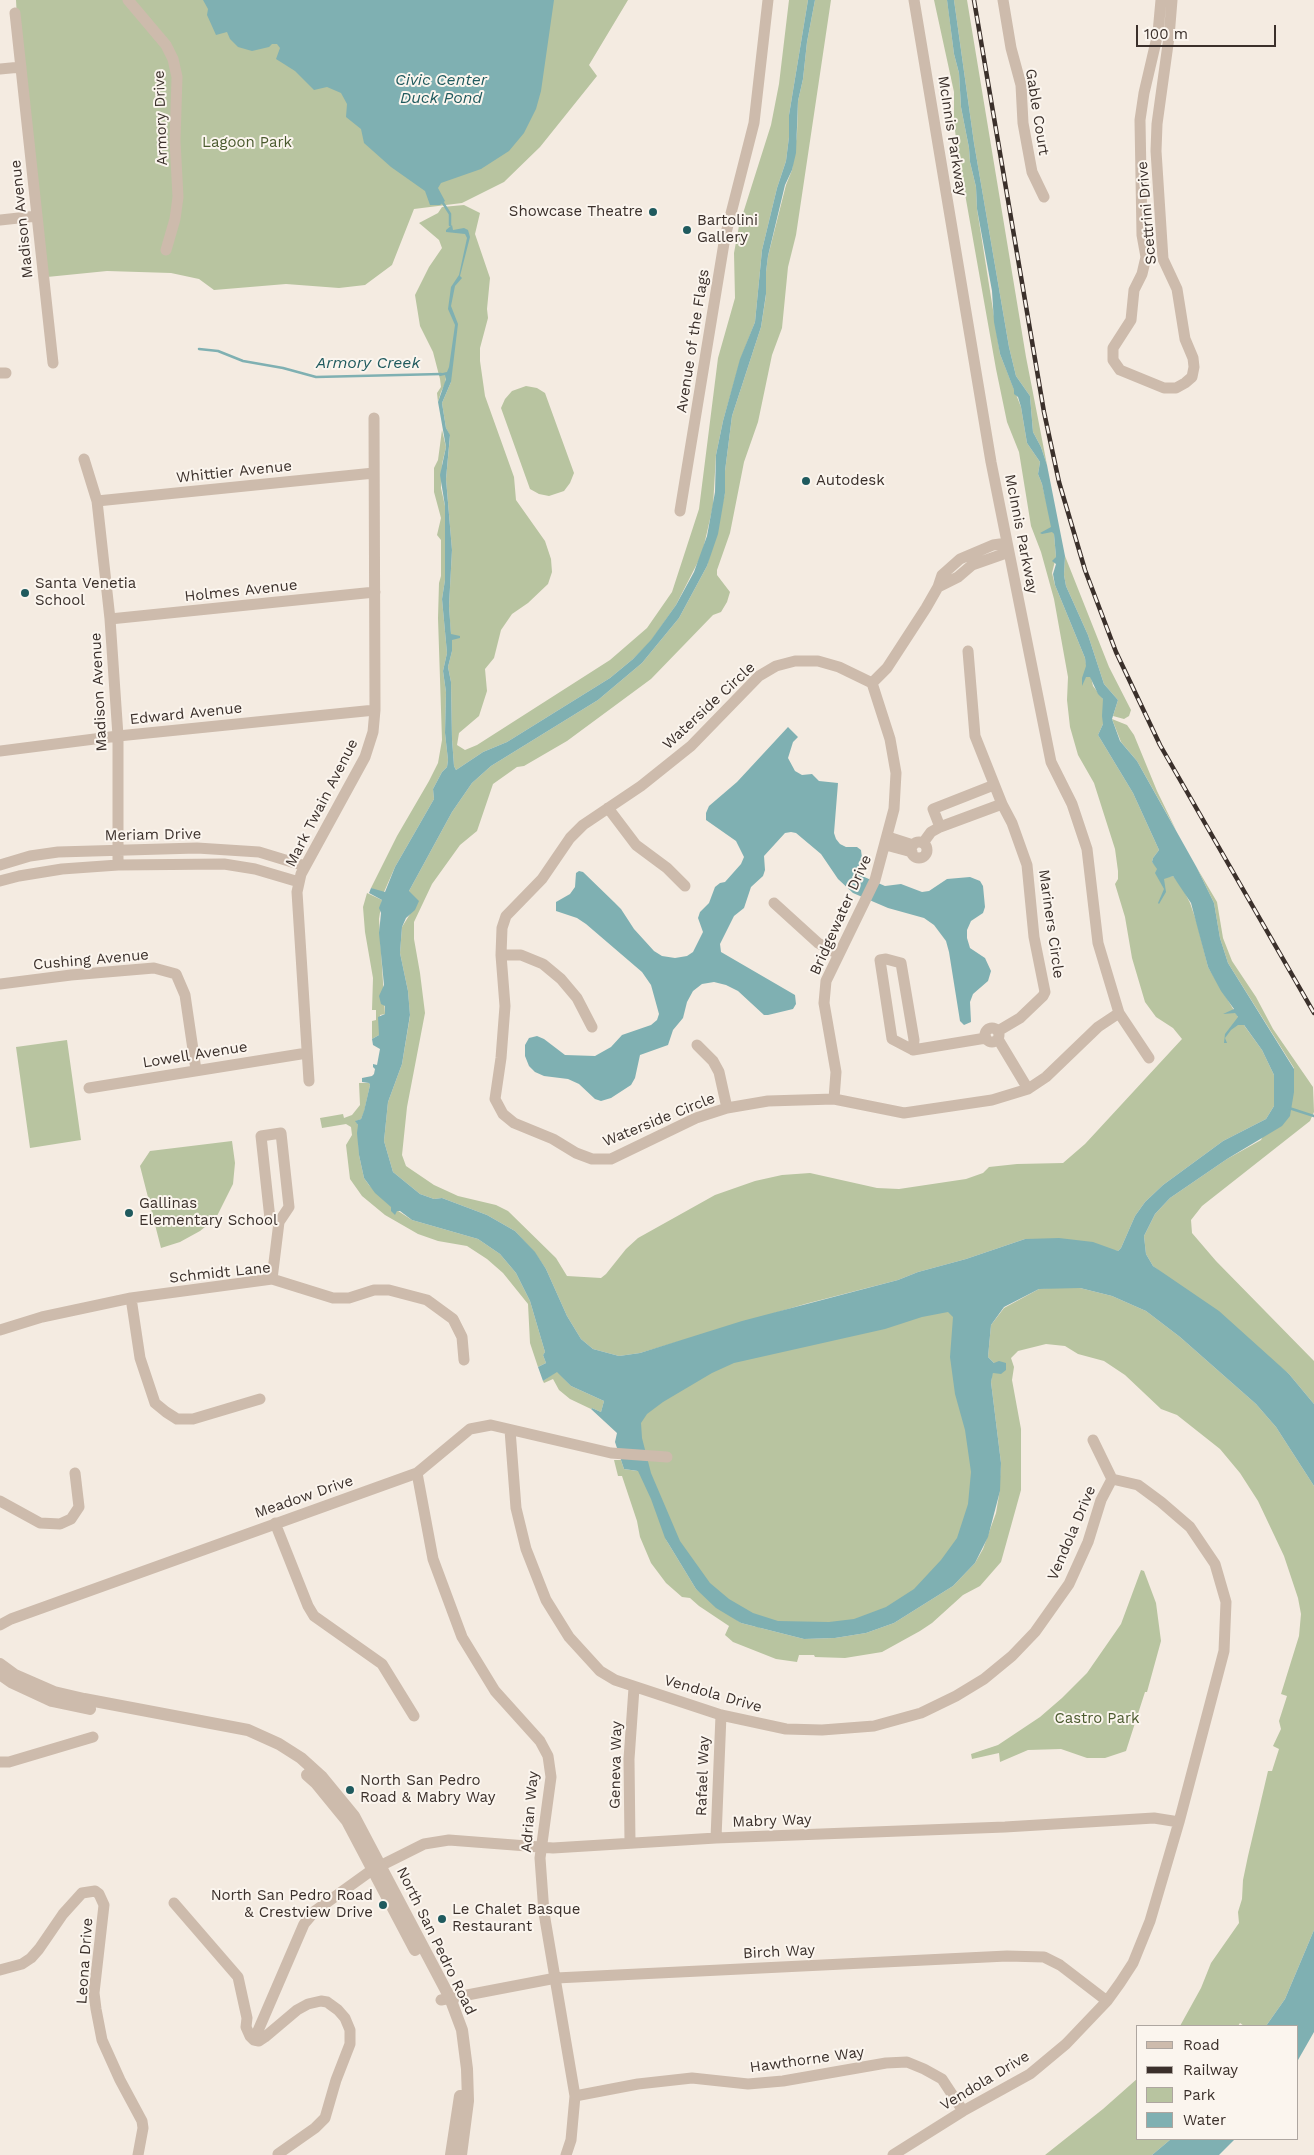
<!DOCTYPE html>
<html>
<head>
<meta charset="utf-8">
<style>
	body { margin:0 }
	#map { position:relative; width:1314px; height:2155px; overflow:hidden; background:#f4ebe1; font-family:"Work Sans",sans-serif }
	canvas { display:block }
	.legend { position:absolute; left:1136px; top:2025px; width:162px; height:115px; box-sizing:border-box; background:#fbf5ee; border:1px solid #aea6a0; margin:0; padding:6px 9px; list-style:none; font-size:15px; color:#3b302b }
	.legend li { display:flex; align-items:center; gap:10px; height:25px }
	.legend b { width:25px; border:1px solid #aea6a0 }
	.scale { position:absolute; left:1136px; top:25px; width:140px; height:22px; box-sizing:border-box; border:2px solid #3b302b; border-top:0; padding-left:6px; font-size:15px; line-height:18px; white-space:nowrap; color:#3b302b; -webkit-text-stroke:4px #fbf5ee; paint-order:stroke }
</style>
</head>
<body>
<div id="map">
<canvas width="1314" height="2155"></canvas>
<ul class="legend">
<li><b style="height:6px;background:#cdbbac"></b>Road</li>
<li><b style="height:6px;background:#3b302b"></b>Railway</li>
<li><b style="height:14px;background:#b8c4a0"></b>Park</li>
<li><b style="height:14px;background:#7fb0b2"></b>Water</li>
</ul>
<div class="scale">100 m</div>
</div>
<script>
const ctx = document.querySelector('canvas').getContext('2d');
ctx.lineJoin = 'round';
function fillPath(path, color) {
  ctx.fillStyle = color;
  ctx.fill(path, 'evenodd');
}
function shape(rows) {
  const path = new Path2D();
  for (const r of rows) {
    if (r.length === 3) {
      path.moveTo(r[0] + r[2], r[1]);
      path.arc(r[0], r[1], r[2], 0, 2 * Math.PI);
      continue;
    }
    path.moveTo(r[0], r[1]);
    for (let i = 2; i < r.length; i += 2) path.lineTo(r[i], r[i + 1]);
  }
  return path;
}
function strokePath(path, color, width, dash) {
  ctx.strokeStyle = color;
  ctx.lineWidth = width;
  ctx.lineCap = dash ? 'butt' : 'round';
  ctx.setLineDash(dash || []);
  ctx.stroke(path);
}
function drawText(font, color, halo, rows, align = 'center') {
  ctx.font = font + ' "Work Sans",sans-serif';
  ctx.lineWidth = 4;
  ctx.setLineDash([]);
  ctx.textBaseline = 'middle';
  ctx.strokeStyle = halo;
  ctx.fillStyle = color;
  for (const [text, x, y, turn = 0] of rows) {
    ctx.save();
    ctx.translate(x, y);
    ctx.rotate((+turn || 0) * Math.PI / 180);
    ctx.textAlign = isNaN(turn) ? turn : align;
    if (halo) ctx.strokeText(text, 0, 0);
    ctx.fillText(text, 0, 0);
    ctx.restore();
  }
}
const green = shape([
	[16,0,628,0,589,65,597,76,540,147,504,182,462,203,414,209,392,265,365,285,339,288,286,284,214,290,199,279,171,273,107,271,47,277,17,19],
	[789,0,808,0,789,115,789,137,786,161,777,188,762,250,755,322,741,358,723,421,716,455,713,506,702,554,676,605,651,641,633,659,610,678,507,742,483,752,456,770,454,766,452,739,451,682,448,667,452,651,449,606,452,550,446,479,450,436,446,428,442,403,451,382,446,377,445,384,441,392,438,402,437,393,441,387,440,379,433,352,420,326,415,295,429,267,442,248,439,240,419,223,438,213,442,207,464,205,480,213,475,234,490,278,487,309,488,318,480,348,480,361,485,396,514,477,516,500,545,541,551,559,552,572,548,584,528,603,512,614,501,630,494,658,485,669,487,691,479,716,459,733,457,745,465,750,477,745,610,660,647,628,672,592,699,509,718,358,735,298,734,253,739,226,771,125,779,84],
	[815,0,831,0,796,235,788,267,782,328,772,355,758,422,744,462,730,533,717,570,717,575,730,592,727,602,721,612,713,615,651,679,567,741,524,766,517,767,493,784,477,831,460,845,432,884,414,922,414,939,420,973,425,1013,407,1107,402,1155,406,1166,434,1185,458,1196,496,1205,508,1211,556,1258,567,1276,601,1278,606,1274,626,1249,638,1238,715,1195,755,1181,782,1175,810,1173,877,1188,899,1189,966,1179,983,1173,989,1167,1017,1164,1063,1163,1085,1144,1182,1039,1173,1028,1156,1017,1145,1002,1132,958,1125,917,1115,884,1118,879,1118,871,1115,849,1094,783,1078,755,1070,727,1067,700,1068,677,1054,599,1041,552,1031,526,1019,452,1007,422,996,369,959,160,954,123,954,92,934,0,947,0,948,7,954,54,959,73,961,107,969,148,970,162,976,187,977,209,1000,354,1021,407,1027,443,1040,462,1038,474,1042,484,1054,534,1056,557,1052,573,1055,585,1085,658,1088,675,1091,677,1093,686,1103,699,1103,724,1098,735,1133,793,1159,850,1153,858,1152,862,1166,877,1173,876,1182,887,1190,903,1197,923,1208,967,1238,1017,1262,1050,1274,1075,1274,1106,1266,1119,1223,1141,1163,1185,1145,1202,1135,1216,1121,1248,1118,1251,1025,1239,966,1259,918,1272,898,1280,805,1304,640,1353,619,1356,593,1349,581,1339,567,1316,546,1269,535,1253,515,1231,487,1215,442,1198,434,1199,420,1194,393,1172,384,1141,388,1102,402,1064,410,1016,408,991,400,953,402,927,410,914,409,891,452,812,472,783,491,766,598,700,642,663,679,618,707,566,725,493,725,471,732,416,761,327,766,295,766,272,768,256,786,185,792,170,797,134,798,101,803,79,807,42],
	[954,0,967,0,1026,357,1047,465,1041,447,1033,432,1030,396,1016,376,1009,347,974,143],
	[526,386,537,388,545,393,574,473,570,483,564,491,549,496,539,494,530,489,501,408,505,399,512,391],
	[442,430,446,447,442,464,441,488,445,506,445,580,442,599,447,653,443,671,446,692,445,733,448,760,447,767,442,772,433,789,434,799,395,867,384,892,381,893,371,888,397,836,429,781,438,763,442,740,438,618,439,583,441,576,441,540,437,535,441,518,434,492,434,468,438,460],
	[1065,556,1109,667,1131,710,1129,716,1124,719,1113,716,1118,700,1104,684,1088,635,1066,586,1064,575],
	[1112,719,1127,725,1134,735,1157,791,1176,830,1137,761,1121,742],
	[1197,868,1217,902,1223,938,1232,961,1256,997,1273,1029,1313,1087,1314,1112,1310,1121,1202,1206,1191,1220,1192,1233,1216,1261,1314,1361,1314,1404,1289,1374,1153,1266,1146,1254,1144,1236,1155,1214,1170,1198,1227,1159,1261,1140,1294,1068,1228,963,1220,938,1214,903],
	[367,893,382,900,379,919,385,1014,380,1015,379,1035,372,1039,372,1021,376,1020,376,1010,372,1010,373,978,365,932,363,907],
	[67,1040,81,1140,30,1148,16,1047],
	[359,1083,369,1083,370,1085,364,1112,361,1119,356,1121,358,1125,359,1155,364,1178,369,1185,392,1207,412,1220,478,1239,500,1254,516,1273,530,1301,545,1352,543,1355,546,1363,538,1367,530,1343,528,1304,503,1273,487,1259,467,1246,438,1241,418,1234,385,1215,362,1196,350,1179,346,1145,352,1135,351,1127,346,1124,322,1128,320,1118,343,1114,344,1118,352,1115,360,1105],
	[232,1141,235,1163,233,1184,216,1218,200,1231,180,1242,161,1248,140,1166,150,1151],
	[1063,1287,1080,1288,1112,1296,1146,1311,1180,1337,1256,1404,1276,1427,1314,1486,1314,1930,1285,1999,1266,2026,1244,2026,1240,2023,1238,2026,1180,2026,1201,1988,1211,1963,1239,1923,1238,1912,1242,1899,1243,1880,1248,1856,1268,1771,1272,1771,1279,1749,1273,1746,1281,1729,1279,1721,1287,1696,1281,1694,1299,1636,1301,1614,1298,1598,1284,1556,1258,1501,1240,1473,1220,1449,1177,1415,1161,1409,1125,1375,1104,1361,1078,1354,1065,1346,1046,1344,1018,1351,1011,1358,1014,1367,1012,1380,1021,1429,1021,1490,1001,1562,980,1586,963,1595,932,1623,920,1631,882,1652,845,1658,815,1657,814,1655,799,1655,797,1662,776,1659,733,1642,725,1635,729,1626,699,1606,690,1598,682,1597,666,1583,651,1563,640,1537,637,1521,622,1476,618,1476,614,1460,621,1460,624,1469,637,1471,623,1393,818,1311,977,1303,1000,1477,1001,1463,991,1382,994,1363,988,1357,991,1325,1004,1308,1039,1289],
	[1000,1489,996,1513,983,1549,975,1563,953,1586,894,1623,866,1633,835,1638,804,1639,741,1623,696,1589,665,1538,687,1567,756,1627,855,1630,959,1577],
	[557,1371,571,1386,604,1401,601,1412,592,1408,591,1409,570,1399,559,1390,553,1379,544,1383,543,1381],
	[1141,1570,1144,1571,1156,1603,1161,1641,1147,1692,1145,1692,1126,1751,1105,1758,1087,1758,1061,1749,1028,1750,1000,1762,999,1753,972,1759,971,1754,998,1745,1040,1717,1062,1698,1087,1673,1121,1624],
	[1138,2078,1138,2139,1171,2139,1152,2155,1045,2155,1103,2109]
]);
const water = shape([
	[203,0,554,0,541,91,536,109,524,133,509,151,481,169,441,183,438,188,445,201,440,205,430,205,425,191,391,167,364,143,361,129,346,117,347,104,341,93,327,87,314,90,295,71,276,59,280,48,277,44,272,44,269,47,252,51,238,47,230,39,227,32,216,35,207,15,208,9],
	[808,0,815,0,807,42,803,79,798,101,796,153,792,170,785,185,768,256,766,272,766,294,761,327,732,416,725,471,725,493,718,534,707,566,679,618,642,663,598,700,491,766,472,783,452,812,409,891,419,901,415,910,406,918,402,927,400,953,408,991,410,1015,402,1064,388,1102,384,1141,393,1172,420,1194,434,1199,442,1198,487,1215,515,1231,535,1252,546,1269,567,1316,581,1339,593,1349,619,1356,640,1353,742,1321,898,1280,918,1272,966,1259,1025,1239,1059,1238,1093,1242,1118,1251,1121,1248,1135,1216,1145,1202,1163,1185,1223,1141,1266,1119,1274,1106,1274,1075,1262,1050,1244,1025,1238,1025,1231,1030,1225,1038,1227,1043,1224,1043,1225,1034,1238,1017,1235,1013,1223,1014,1234,1009,1221,991,1208,967,1191,903,1173,876,1164,879,1166,892,1159,904,1158,903,1164,889,1155,873,1157,869,1152,862,1153,858,1159,850,1133,793,1098,735,1103,724,1102,716,1103,699,1098,694,1090,677,1086,677,1082,686,1082,678,1086,666,1085,658,1055,585,1053,574,1056,564,1052,561,1056,557,1054,534,1052,532,1042,534,1040,533,1051,527,1042,484,1038,474,1040,462,1027,443,1021,407,1018,397,1014,394,1014,390,1000,354,994,322,992,291,977,209,976,187,970,162,969,148,961,107,959,73,954,54,947,0,954,0,974,143,1009,347,1016,376,1030,396,1033,432,1041,447,1047,465,1065,556,1064,575,1066,586,1088,635,1104,684,1118,700,1112,719,1120,741,1137,761,1197,868,1214,903,1220,938,1228,963,1294,1069,1294,1092,1290,1116,1282,1126,1227,1159,1170,1198,1155,1214,1144,1236,1146,1254,1153,1266,1219,1311,1289,1374,1314,1404,1314,1486,1276,1427,1256,1404,1180,1337,1146,1311,1112,1296,1080,1288,1039,1289,1004,1307,991,1325,988,1357,994,1363,999,1361,1006,1363,1006,1370,1001,1374,993,1373,991,1382,1001,1463,1000,1491,988,1537,975,1563,953,1586,894,1623,866,1633,835,1638,804,1639,741,1623,716,1608,696,1589,665,1538,651,1499,638,1471,624,1469,615,1442,617,1433,591,1409,592,1408,601,1412,604,1401,571,1386,557,1372,543,1381,538,1367,546,1363,543,1355,545,1352,530,1301,516,1273,500,1254,478,1239,412,1220,400,1211,397,1211,395,1215,391,1211,391,1207,375,1193,364,1178,359,1155,357,1133,358,1125,355,1121,361,1119,364,1111,370,1085,369,1083,362,1082,362,1078,372,1076,374,1074,375,1069,373,1067,373,1064,377,1065,380,1049,373,1045,372,1039,379,1035,378,1017,385,1014,385,1006,381,1004,379,996,384,985,379,933,381,913,379,908,382,900,369,893,371,888,385,892,395,867,434,799,433,789,442,772,447,767,448,760,445,733,446,692,443,671,447,653,442,599,445,580,445,506,440,475,446,447,438,402,446,379,445,375,440,376,438,374,447,372,449,367,455,325,448,309,451,287,459,275,467,238,465,234,446,232,446,230,452,225,453,230,464,228,468,230,470,237,460,276,462,278,455,286,451,306,458,324,451,382,442,403,446,428,450,435,446,479,452,550,449,606,451,634,460,636,460,638,452,640,452,651,448,667,451,682,452,739,454,766,456,770,483,752,507,742,610,678,633,659,651,640,676,605,694,572,707,536,715,492,716,455,723,421,740,359,755,322,762,250,777,188,786,161,789,137,789,115],
	[948,1312,953,1317,950,1357,955,1394,965,1430,971,1472,968,1504,957,1538,941,1560,914,1589,886,1607,854,1619,829,1622,778,1621,753,1613,729,1599,710,1583,680,1541,651,1473,642,1438,641,1423,647,1414,663,1402,712,1373,734,1363,885,1329,922,1317],
	[788,727,798,737,793,742,788,758,795,771,802,775,812,774,819,781,838,783,834,833,836,839,840,844,846,847,857,847,861,850,862,858,858,868,862,876,885,886,901,884,922,892,929,891,947,879,970,877,980,881,983,886,985,907,983,913,971,921,967,930,967,938,970,948,985,958,991,971,988,981,973,994,970,1002,971,1022,964,1025,960,1021,949,952,946,941,934,925,924,918,888,908,853,893,838,879,821,854,796,833,791,832,785,833,764,856,765,870,763,876,751,887,744,908,734,916,720,944,721,952,795,995,796,1004,793,1009,768,1015,764,1015,738,991,726,985,714,982,702,984,693,991,687,1002,683,1018,673,1030,668,1045,640,1055,635,1078,631,1085,611,1098,601,1101,595,1099,579,1084,568,1079,544,1076,535,1072,529,1066,525,1056,525,1045,529,1038,537,1036,544,1039,565,1055,595,1056,611,1047,622,1035,651,1025,657,1020,659,1014,651,985,642,972,586,924,577,918,556,911,556,902,570,894,575,887,576,873,579,871,583,872,614,902,621,909,634,929,654,951,662,956,675,958,687,956,693,952,703,932,698,918,700,912,709,903,715,887,720,883,725,882,741,864,744,857,736,841,706,820,706,813,709,806,737,782],
	[1314,1930,1314,2032,1298,2060,1298,2026,1266,2026,1285,1999],
	[1171,2139,1235,2139,1219,2155,1152,2155]
]);
const stream = shape([
	[443,203,450,214,450,225],
	[199,349,218,351,243,361,283,368,316,377,441,374],
	[1289,1108,1314,1116]
]);
const minor = shape([
	[128,0,166,45,173,59,177,77,175,141,178,197,175,219,166,250],
	[914,0,991,462,1051,762,1072,804,1087,849,1098,943,1119,1013,1149,1058],
	[1003,0,1011,48,1021,85,1023,123,1032,172,1044,197],
	[1161,0,1158,33,1144,93,1140,120,1142,235,1146,257,1142,274,1134,290,1131,320,1113,348,1113,360,1120,370,1164,388,1176,388,1185,383,1192,377,1194,367,1193,358,1185,339,1177,289,1163,259,1156,151,1157,124,1169,37,1172,0],
	[15,13,53,363],
	[0,69,21,67],
	[0,220,37,216],
	[0,373,6,373],
	[84,459,97,501,110,619,118,736,118,865],
	[97,501,374,473],
	[680,511,725,237,754,123,768,0],
	[938,587,958,577,972,565,1009,552],
	[110,619,375,592],
	[968,651,975,736,1002,804,1012,823,1027,865,1034,937,1045,992,1043,996,1020,1018,998,1031],
	[872,683,839,667,818,661,795,661,776,666,759,676,691,746,641,786,583,825,570,838,542,879,506,916,502,928,501,955,505,1006,501,1058,495,1099,503,1114,514,1123,553,1139,576,1153,592,1159,611,1159,696,1118,727,1108,768,1101,834,1099,904,1113,992,1100,1028,1089,1046,1077,1098,1027,1119,1013],
	[872,683,887,668,926,608,938,587,942,575,960,559,993,545,1007,543],
	[0,751,118,736,375,710],
	[608,808,636,845,667,868,685,886],
	[940,827,933,809,994,785],
	[888,837,913,845],
	[919,850,8],
	[923,843,931,832,940,827,1002,804],
	[886,845,912,852],
	[0,865,30,856,58,852,197,848,259,852,305,866],
	[0,881,19,876,62,869,118,865,224,864,255,869,299,882],
	[774,903,818,943,838,954],
	[501,955,521,955,543,964,561,979,577,998,592,1027],
	[0,984,71,975,154,968,176,974,185,995,196,1070],
	[992,1035,7],
	[998,1039,1028,1089],
	[697,1045,713,1061,719,1072,727,1108],
	[913,1050,914,1040,901,963,886,959,880,960,892,1039,913,1050,986,1038],
	[309,1081,297,892,301,874,365,757,373,732,375,710,374,418],
	[89,1088,307,1053],
	[834,1099,836,1072,824,1003,826,981,875,880,894,809,896,773,890,739,872,683],
	[272,1279,279,1222,289,1207,281,1133,261,1136,270,1219,279,1222],
	[131,1298,140,1358,155,1403,166,1412,177,1419,193,1419,260,1399],
	[0,1330,42,1317,131,1298,272,1279,333,1298,349,1298,374,1290,389,1290,427,1300,453,1319,462,1337,464,1360],
	[510,1430,516,1508,526,1549,546,1600,569,1637,600,1671,615,1680,721,1715,786,1729,822,1730,874,1726,921,1713,956,1696,984,1679,1012,1656,1035,1632,1069,1584,1088,1542,1101,1500,1112,1479],
	[417,1473,433,1559,462,1637,495,1691,540,1741,548,1756,551,1777,540,1858,544,1913,575,2096,571,2140,566,2155],
	[0,1501,40,1523,60,1524,71,1519,79,1507,75,1473],
	[275,1523,308,1606,314,1616,382,1664,414,1716],
	[0,1625,11,1619,417,1473,470,1429,491,1425,611,1453,667,1457],
	[0,1762,9,1762,93,1737],
	[716,1838,721,1715],
	[630,1843,629,1759,634,1688],
	[174,1903,238,1977,247,2018,246,2027,250,2036,254,2040],
	[0,1970,22,1964,31,1958,39,1949,63,1914,82,1893,95,1891,99,1894,104,1905,94,1993,96,2009,102,2040,120,2080,142,2121,143,2128,138,2155],
	[441,2000,556,1978,1007,1956,1044,1957,1060,1965,1107,2001],
	[254,2040,304,1924,315,1911,372,1870,424,1844,449,1840,553,1848,716,1838,1005,1827,1154,1818,1179,1822],
	[254,2040,259,2041,265,2037,297,2010,308,2004,321,2001,327,2002,338,2010,345,2018,350,2030,350,2044,336,2080,325,2118,315,2128,278,2154],
	[575,2096,638,2084,692,2078,748,2084,783,2081,886,2063,907,2062,924,2069,942,2079,963,2111],
	[893,2155,963,2111,1030,2074,1066,2044,1107,2001,1120,1983,1133,1963,1150,1921,1179,1822,1224,1651,1226,1602,1215,1564,1190,1527,1161,1502,1138,1485,1112,1479,1093,1440]
]);
const tertiary = shape([
	[0,1664,15,1675,54,1692,84,1699,248,1730,279,1744,301,1758,322,1777,354,1816,450,1998,462,2030,467,2069,468,2101,461,2155],
	[0,1674,11,1682,52,1701,90,1709],
	[307,1775,316,1783,347,1821,415,1950],
	[451,2155,460,2096]
]);
const rail = shape([
	[974,0,1044,412,1059,482,1085,570,1116,652,1160,745,1314,1013]
]);
const markers = [
	[653,212,5,"#1f5a5e"],
	[687,230,5,"#1f5a5e"],
	[806,481,5,"#1f5a5e"],
	[25,593,5,"#1f5a5e"],
	[129,1213,5,"#1f5a5e"],
	[350,1790,5,"#1f5a5e"],
	[383,1905,5,"#1f5a5e"],
	[442,1919,5,"#1f5a5e"]
];
const streetNames = [
	["Gable Court",1037,112,81],
	["Armory Drive",161,118,-92],
	["McInnis Parkway",952,136,81],
	["Scettrini Drive",1147,213,-95],
	["Madison Avenue",22,219,-96],
	["Avenue of the Flags",693,341,-81],
	["Whittier Avenue",234,472,-6],
	["McInnis Parkway",1021,534,79],
	["Holmes Avenue",241,591,-6],
	["Madison Avenue",99,692,-93],
	["Waterside Circle",709,706,-43],
	["Edward Avenue",186,714,-6],
	["Mark Twain Avenue",322,803,-63],
	["Meriam Drive",153,835,-1],
	["Bridgewater Drive",841,915,-66],
	["Mariners Circle",1051,924,82],
	["Cushing Avenue",91,960,-5],
	["Lowell Avenue",195,1055,-9],
	["Waterside Circle",659,1120,-22],
	["Schmidt Lane",220,1273,-6],
	["Meadow Drive",304,1497,-19],
	["Vendola Drive",1072,1533,-67],
	["Vendola Drive",713,1694,16],
	["Geneva Way",616,1765,-89],
	["Rafael Way",703,1776,-88],
	["Adrian Way",530,1812,-85],
	["Mabry Way",772,1821,-2],
	["North San Pedro Road",436,1941,64],
	["Birch Way",779,1952,-3],
	["Leona Drive",85,1961,-86],
	["Hawthorne Way",807,2060,-8],
	["Vendola Drive",985,2081,-31]
];
const parkNames = [
	["Lagoon Park",247,143],
	["Castro Park",1097,1719]
];
const poiNames = [
	["Showcase Theatre",643,212,"right"],
	["Bartolini",697,221],
	["Gallery",697,238],
	["Autodesk",816,481],
	["Santa Venetia",35,584],
	["School",35,601],
	["Gallinas",139,1204],
	["Elementary School",139,1221],
	["North San Pedro",360,1781],
	["Road & Mabry Way",360,1798],
	["North San Pedro Road",373,1896,"right"],
	["& Crestview Drive",373,1913,"right"],
	["Le Chalet Basque",452,1910],
	["Restaurant",452,1927]
];
const waterNames = [
	["Civic Center",441,80],
	["Duck Pond",441,98],
	["Armory Creek",368,363]
];
fillPath(green, '#b8c4a0');
fillPath(water, '#7fb0b2');
strokePath(stream, '#7fb0b2', 2.5);
strokePath(minor, '#cdbbac', 11);
strokePath(tertiary, '#cdbbac', 12);
strokePath(rail, '#3b302b', 4.5);
strokePath(rail, '#fbf5ee', 2.5, [8]);
for (const [x, y, r, color] of markers) {
  const dot = new Path2D();
  dot.arc(x, y, r, 0, 2 * Math.PI);
  ctx.fillStyle = color;
  ctx.fill(dot);
  strokePath(dot, '#fbf5ee', 2);
}
drawText('15px', '#3b302b', '#fbf5ee', streetNames);
drawText('15px', '#4a5a2e', '#fbf5ee', parkNames);
drawText('15px', '#3b302b', '#fbf5ee', poiNames, 'left');
drawText('italic 16px', '#1f5a5e', '#fbf5ee', waterNames);
</script>
</body>
</html>
